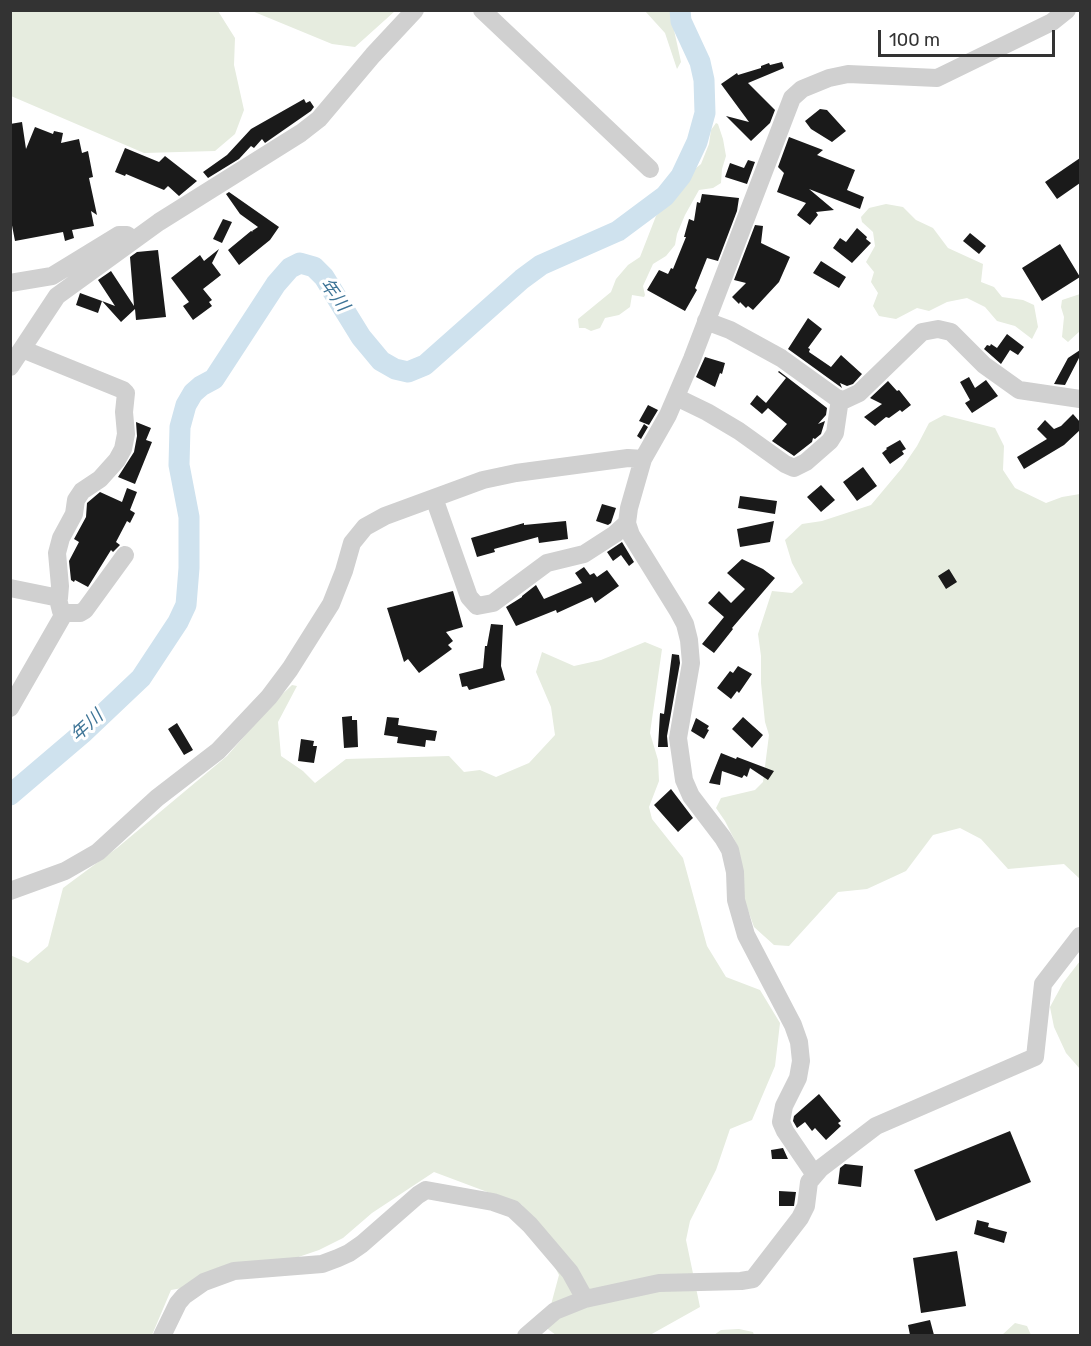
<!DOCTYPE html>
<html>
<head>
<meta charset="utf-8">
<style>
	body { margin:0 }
	#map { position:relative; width:1091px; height:1346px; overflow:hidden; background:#fff; font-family:Rubik,sans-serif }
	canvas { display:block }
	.frame { position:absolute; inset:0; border:12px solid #333; pointer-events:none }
	.scale { position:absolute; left:878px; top:30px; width:177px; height:27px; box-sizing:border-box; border:3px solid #333; border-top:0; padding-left:8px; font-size:18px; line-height:21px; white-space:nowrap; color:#333; -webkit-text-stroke:4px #fff; paint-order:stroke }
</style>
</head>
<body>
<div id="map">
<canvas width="1091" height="1346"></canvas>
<div class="frame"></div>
<div class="scale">100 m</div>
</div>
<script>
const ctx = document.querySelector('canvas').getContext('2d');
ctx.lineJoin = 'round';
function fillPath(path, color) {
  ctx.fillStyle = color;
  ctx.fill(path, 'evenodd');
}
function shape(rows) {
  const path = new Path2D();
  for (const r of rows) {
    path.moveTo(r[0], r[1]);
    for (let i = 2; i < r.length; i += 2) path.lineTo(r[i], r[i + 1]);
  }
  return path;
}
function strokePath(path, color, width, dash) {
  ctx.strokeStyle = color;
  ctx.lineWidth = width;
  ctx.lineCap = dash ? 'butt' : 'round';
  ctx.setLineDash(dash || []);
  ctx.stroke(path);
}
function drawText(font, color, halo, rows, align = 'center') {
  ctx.font = font + ' Rubik,"Noto Sans JP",sans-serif';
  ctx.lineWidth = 6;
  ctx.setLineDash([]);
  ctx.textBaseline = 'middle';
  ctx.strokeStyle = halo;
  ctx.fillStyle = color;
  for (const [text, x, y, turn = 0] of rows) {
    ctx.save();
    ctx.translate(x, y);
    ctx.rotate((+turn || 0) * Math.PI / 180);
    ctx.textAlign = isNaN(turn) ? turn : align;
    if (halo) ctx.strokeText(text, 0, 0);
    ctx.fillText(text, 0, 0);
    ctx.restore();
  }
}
const green = shape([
	[11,10,218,11,235,38,234,65,244,110,235,134,215,151,144,153,11,96],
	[252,11,395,11,355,47,332,44],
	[645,11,673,11,674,30,681,62,677,69,665,33],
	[716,123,718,124,723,139,726,156,722,169,721,183,713,188,699,190,685,215,677,234,675,245,666,256,653,264,643,286,645,295,644,297,632,295,630,307,619,315,605,318,600,328,591,331,585,328,579,328,578,319,611,292,616,279,628,265,640,257,656,216,682,187,691,172,701,164,709,144,711,130],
	[886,204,903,207,916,220,933,228,948,248,983,264,981,282,994,287,1002,297,1023,300,1034,305,1038,327,1032,339,1015,326,997,321,985,307,967,298,947,302,929,311,917,308,896,319,879,316,873,306,878,293,871,282,874,272,866,262,875,246,873,232,862,222,861,217,869,208],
	[1080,294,1080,331,1068,342,1062,337,1064,317,1061,307,1062,300],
	[944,415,995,428,1004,446,1003,470,1015,488,1046,503,1062,497,1080,494,1080,879,1064,864,1008,869,981,839,960,828,933,835,906,871,867,889,838,892,789,946,774,945,754,927,744,899,738,847,725,821,716,808,721,798,755,790,763,782,769,735,765,722,761,683,761,656,758,634,772,591,792,593,803,583,792,563,785,540,802,524,822,521,871,505,902,468,917,446,929,423],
	[645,642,662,649,650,733,658,760,659,781,649,807,652,819,683,858,707,946,726,977,760,990,780,1023,775,1066,752,1120,730,1129,716,1170,690,1221,686,1240,700,1307,650,1335,556,1335,545,1327,559,1275,522,1205,434,1172,372,1213,343,1238,319,1250,234,1279,171,1290,152,1335,11,1335,10,955,28,963,48,946,63,888,117,848,227,756,275,701,292,685,297,686,278,722,281,756,303,771,315,783,346,759,449,756,464,772,480,770,496,777,529,763,555,735,551,707,536,672,542,652,574,666,601,660],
	[1080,961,1080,1069,1066,1053,1054,1027,1050,1007,1063,983],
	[1015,1323,1027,1326,1031,1335,1002,1335],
	[739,1329,753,1332,754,1335,714,1335,721,1330]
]);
const river = shape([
	[10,795,84,732,141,678,178,622,186,605,189,568,189,517,179,465,180,427,186,405,193,393,201,386,214,379,276,284,290,268,300,263,314,267,324,277,361,337,381,361,395,369,408,372,425,365,522,279,541,265,618,231,665,196,681,176,697,142,705,113,704,80,700,62,681,21,680,10]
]);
const building = shape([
	[782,62,784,68,748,83,775,110,770,123,751,141,726,116,749,122,721,84,737,73,738,75,761,68,761,66,769,63,770,65],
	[304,99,306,103,310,101,314,107,311,111,265,143,262,139,254,148,251,146,239,159,208,178,203,172,227,155,251,129],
	[820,109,827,110,846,131,832,142,811,129,805,121],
	[22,122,26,149,35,127,53,134,54,131,63,133,61,143,79,139,82,153,88,151,93,177,89,178,97,215,91,211,94,226,72,230,74,238,65,241,63,232,15,241,10,215,10,124],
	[789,137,823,150,817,155,855,170,847,190,864,197,860,209,809,189,834,210,816,212,818,215,810,225,797,215,806,203,777,192,784,173,778,167],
	[125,148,159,162,165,156,197,181,179,196,168,186,164,190,126,174,125,176,115,172],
	[1080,158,1080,183,1057,199,1045,182],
	[748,160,755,162,747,184,725,177,730,163,744,168],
	[229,192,279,227,270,240,239,265,228,250,251,231,253,232,252,231,258,227,240,214,226,194],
	[702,194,739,198,737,211,718,261,707,258,695,288,697,290,685,311,647,290,659,270,668,274,671,268,673,269,686,237,684,237,689,219,694,221,697,202,700,203],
	[223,219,232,222,222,243,213,239],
	[755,225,763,226,761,243,790,257,779,282,753,310,748,306,746,308,740,302,739,304,732,297,746,283,734,280],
	[857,228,867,237,866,239,871,243,852,263,833,248,840,238,846,242],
	[970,233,986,246,979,254,963,241],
	[1060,244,1080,277,1042,301,1022,268],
	[219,249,212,263,221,275,203,289,212,300,209,302,212,306,193,320,183,306,189,302,171,278,200,255,204,261],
	[158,250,166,317,136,320,135,309,121,322,102,301,115,306,98,280,111,271,134,306,130,257,137,252],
	[821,261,846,277,839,288,813,273],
	[80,293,102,301,98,313,76,305],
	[808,318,822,329,808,348,810,349,809,352,831,367,841,355,862,374,853,384,847,386,840,383,842,388,788,349],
	[1007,334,1024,347,1018,355,1010,350,1001,364,984,349,987,345,990,346,991,344,997,348],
	[1080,350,1080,356,1065,385,1054,384,1068,358],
	[705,357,725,363,722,374,720,373,715,387,696,377],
	[779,371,827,408,826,415,818,424,825,421,821,434,815,439,813,438,812,442,794,456,772,441,787,424,768,408,762,414,750,404,757,395,766,403,786,378,778,372],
	[969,377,975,388,986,380,998,396,972,413,965,403,970,400,960,382],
	[888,381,897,391,899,390,911,405,902,412,900,410,889,418,886,417,875,426,864,417,882,404,870,398],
	[648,405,658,410,649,425,639,421],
	[1073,414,1080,422,1080,430,1064,445,1024,469,1017,457,1047,439,1037,429,1045,420,1054,429,1061,426],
	[136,422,151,428,146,440,152,442,135,484,118,477,134,452,137,436],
	[644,424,648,427,641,439,637,436],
	[900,440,906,449,902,451,904,454,890,464,882,453,887,449,886,448],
	[863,467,877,486,857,501,843,482],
	[821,485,835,500,821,512,807,497],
	[127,488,137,492,130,510,135,513,130,523,127,521,116,542,120,545,113,552,111,550,88,587,75,580,74,582,71,580,69,561,79,542,74,539,86,517,87,503,100,492,122,502],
	[740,496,777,501,775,514,738,508],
	[602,504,616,508,611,523,608,525,596,521],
	[566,521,568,539,539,543,538,537,494,549,495,552,477,557,471,538,524,523,524,525],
	[774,521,770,542,740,547,737,529],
	[622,542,634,562,629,566,621,555,613,561,607,552],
	[742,559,763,569,775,578,732,628,733,629,714,653,702,644,724,617,708,603,719,591,731,603,745,589,727,573],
	[584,567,590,575,594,573,597,577,607,570,619,586,595,603,592,597,557,613,556,610,516,626,506,607,522,597,522,596,536,585,544,599,582,583,575,573],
	[949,569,957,582,946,589,938,576],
	[453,591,463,627,446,632,453,641,448,645,452,649,419,673,408,659,404,662,387,608],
	[491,624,503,625,501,666,505,680,469,690,467,686,462,687,459,674,483,668,485,646,487,646],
	[672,654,679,655,680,663,667,736,668,747,658,747,660,713,664,714],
	[738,666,752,674,739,693,737,691,731,699,717,688,730,671,733,673],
	[352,716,352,720,357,720,358,747,344,748,342,717],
	[387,717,399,718,398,725,437,731,435,741,426,740,425,747,397,743,398,737,384,735],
	[743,717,763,735,752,748,732,729],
	[696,718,709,726,707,729,709,730,704,739,691,731],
	[177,723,193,750,184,755,168,729],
	[301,739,314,741,313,746,317,746,314,763,298,761],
	[721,753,736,759,737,757,774,771,768,780,750,768,747,777,744,775,742,778,722,771,720,785,709,783],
	[671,789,693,818,678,832,654,805],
	[819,1094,841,1121,838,1123,841,1126,826,1140,815,1128,812,1131,805,1122,797,1128,793,1121,794,1116],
	[1010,1131,1031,1182,936,1221,914,1170],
	[783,1148,788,1159,772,1159,771,1150],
	[845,1164,863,1166,861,1187,838,1184,840,1168],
	[779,1191,796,1192,794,1206,779,1206],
	[977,1220,989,1223,988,1227,1007,1232,1004,1243,974,1234],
	[957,1251,966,1306,921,1313,913,1258],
	[930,1320,934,1335,910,1335,908,1325]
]);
const minor = shape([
	[482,10,650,169],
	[10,283,52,276,119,235,127,235,134,240],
	[706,321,730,330,781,358,838,399,844,400,859,393,922,332,938,329,951,332,984,365,1019,390,1080,399],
	[10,367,57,296,159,222,301,133,319,119,373,55,415,10],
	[676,397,707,412,739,431,785,464,794,468,806,462,830,441,835,433,840,399],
	[434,498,469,597,477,606,493,603,547,563,584,554,615,534,627,523],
	[10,588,59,598,60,586,57,553,61,538,74,514,76,500,82,491,100,479,117,460,123,449,126,434,124,412,126,393,123,390,22,349],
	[59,603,61,611,66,613,80,613,85,610,125,555],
	[10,708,65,612],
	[10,891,65,871,98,852,157,798,218,751,269,697,290,669,331,604,344,571,352,543,365,527,385,516,483,480,516,473,628,458,643,459],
	[815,1175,785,1131,781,1122,784,1106,798,1078,801,1061,799,1042,793,1025,746,935,736,900,735,872,730,850,723,838,691,796,684,780,678,738,691,663,689,640,685,624,678,611,631,535,627,523,629,508,643,459,668,415,692,359,792,98,802,89,829,78,848,74,937,78,1052,22,1067,10],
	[162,1336,178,1303,184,1296,204,1282,234,1271,322,1264,338,1258,349,1253,362,1244,418,1195,426,1190,493,1202,513,1209,530,1225,570,1272,585,1299],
	[526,1336,555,1311,585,1299,659,1283,741,1281,753,1279,800,1218,806,1206,809,1182,821,1168,876,1126,1035,1057,1043,984,1080,936]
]);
const waterNames = [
	["年川",334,295,54],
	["年川",87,726,-42]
];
fillPath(green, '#e6ecdf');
strokePath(river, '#cfe2ee', 21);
fillPath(building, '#1a1a1a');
strokePath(minor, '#d0d0d0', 18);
drawText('italic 18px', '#3f7597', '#fff', waterNames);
</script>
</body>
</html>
